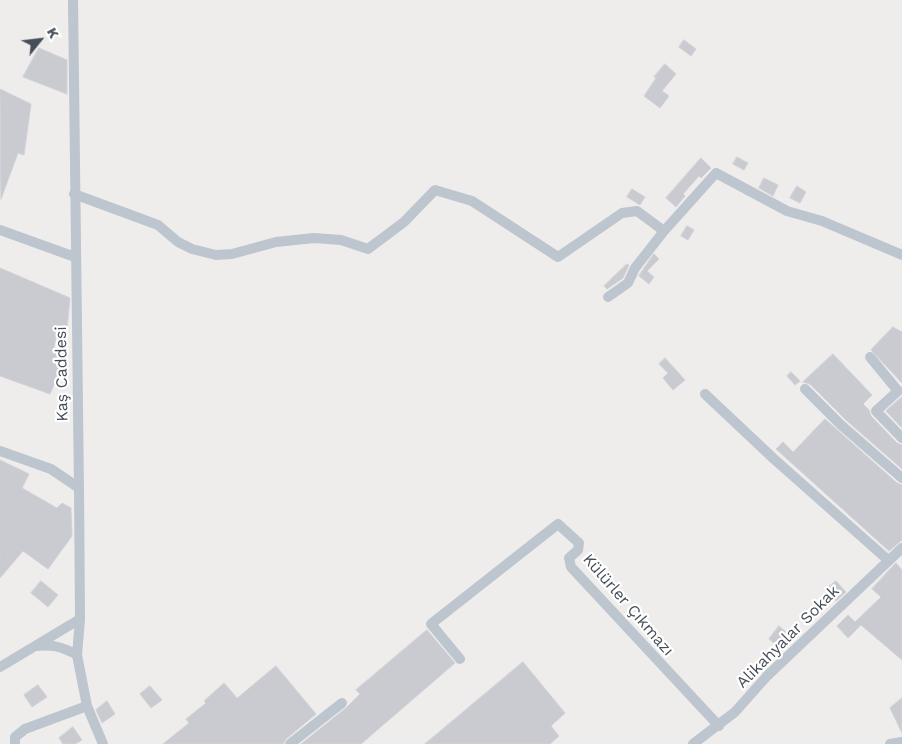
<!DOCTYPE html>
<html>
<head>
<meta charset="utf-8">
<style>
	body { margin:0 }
	#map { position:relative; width:902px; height:744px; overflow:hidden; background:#efecec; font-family:"Work Sans",sans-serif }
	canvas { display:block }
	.north { position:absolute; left:15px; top:15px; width:50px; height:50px; -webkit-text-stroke:4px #fff; paint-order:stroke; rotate:61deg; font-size:14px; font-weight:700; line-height:20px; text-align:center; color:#454e59 }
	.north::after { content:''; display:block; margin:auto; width:18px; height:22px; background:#454e59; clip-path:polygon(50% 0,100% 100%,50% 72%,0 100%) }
</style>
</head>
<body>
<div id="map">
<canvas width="902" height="744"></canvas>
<div class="north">K</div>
</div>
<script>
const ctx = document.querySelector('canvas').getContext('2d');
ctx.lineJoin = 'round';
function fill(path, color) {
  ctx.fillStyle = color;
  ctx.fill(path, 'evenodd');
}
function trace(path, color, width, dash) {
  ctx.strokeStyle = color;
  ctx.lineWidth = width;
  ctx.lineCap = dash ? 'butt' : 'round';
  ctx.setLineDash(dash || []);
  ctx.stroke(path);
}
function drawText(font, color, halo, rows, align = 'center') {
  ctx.font = font + ' "Work Sans",sans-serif';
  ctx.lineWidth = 4.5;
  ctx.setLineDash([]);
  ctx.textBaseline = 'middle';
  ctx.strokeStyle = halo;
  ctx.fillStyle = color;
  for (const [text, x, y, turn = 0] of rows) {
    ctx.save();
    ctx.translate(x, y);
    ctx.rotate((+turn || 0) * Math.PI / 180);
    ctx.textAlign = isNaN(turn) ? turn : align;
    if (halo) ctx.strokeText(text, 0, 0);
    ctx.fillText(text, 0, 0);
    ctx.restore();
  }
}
const building = new Path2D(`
	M684 40 696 49 691 56 679 47Z
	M39 48 67 60V94L23 77Z
	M665 64 676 74 662 91 669 96 660 108 644 96 656 78 654 77Z
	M0 89 31 104 24 155 18 153 1 199Z
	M737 157 748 163 744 170 733 164Z
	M701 158 711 168 701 178 699 176 683 194 685 196 676 207 666 198Z
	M764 178 778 185 773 196 759 188Z
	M797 186 806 192 800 203 790 198Z
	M632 189 645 197 640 205 627 197Z
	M687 226 694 230 688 240 681 236Z
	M654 254 659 259 647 271 654 277 649 284 639 276Z
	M627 264 629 265 623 278 607 289 604 286Z
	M0 268 70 298 67 330 58 326 54 348 64 351 57 365 62 367 50 394 0 376Z
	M893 327 902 332V383L871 350Z
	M833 354 872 395 863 404 869 410 871 416 897 443 902 445V469L846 420 810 384 803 382Z
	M665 358 685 380 673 390 663 378 668 373 659 364Z
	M791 372 800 381 795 385 787 376Z
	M902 397V428L886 411Z
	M825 419 897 483 902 485V540L889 551 776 449 783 442 793 452Z
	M0 460 29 474 22 488 57 508 62 503 71 508 72 536 48 569 23 551 0 578Z
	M896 563 902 570V660L861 625 848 638 837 626 848 615 855 622 881 597 872 589Z
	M41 581 58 595 48 607 31 593Z
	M836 581 846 592 836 601 825 590Z
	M779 626 793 638 783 650 769 639Z
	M427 630 455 663 361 744H301L346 708 360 694 356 690Z
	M523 662 565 713 551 726 559 736 550 744H425Z
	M276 666 316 714 286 739 283 744H163L189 723 186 719 206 703 204 701 224 683 237 698Z
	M38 685 47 697 32 707 24 695Z
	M150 686 162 700 151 708 140 694Z
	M902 698V733L890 708Z
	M107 701 115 714 102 723 96 710Z
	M73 727 82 740 75 744H63L59 738Z`);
fill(building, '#c9cbd1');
trace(building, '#d0d2d8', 1);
trace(new Path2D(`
	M73 0 79 488 80 619 77 655 87 706 103 744
	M74 194 158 225 178 242 192 249 216 255 232 254 276 242 314 238 341 240 368 249 404 222 435 190 472 201 558 257 622 213 637 211 664 231 716 173 787 211 822 221 902 255
	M0 230 75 257
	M608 297 628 283 635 268 664 231
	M870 357 898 391 876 411 902 438
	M805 389 841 425 902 478
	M705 394 774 459 888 560
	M0 451 51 469 79 488
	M36 646C52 644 63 647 77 655
	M460 659 431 624 558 524 579 543 578 550 569 558 571 567 719 726
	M0 667 80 619
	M15 744V737L25 729 87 706
	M290 744 342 703
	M693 744 735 712 767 676 902 548
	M890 744 902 742`), '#bdc5ce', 10);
drawText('16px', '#454e59', '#fff', [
	["Kaş Caddesi",62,374,-91],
	["Külürler Çıkmazı",628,605,49],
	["Alikahyalar Sokak",788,637,-45]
]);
</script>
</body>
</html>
